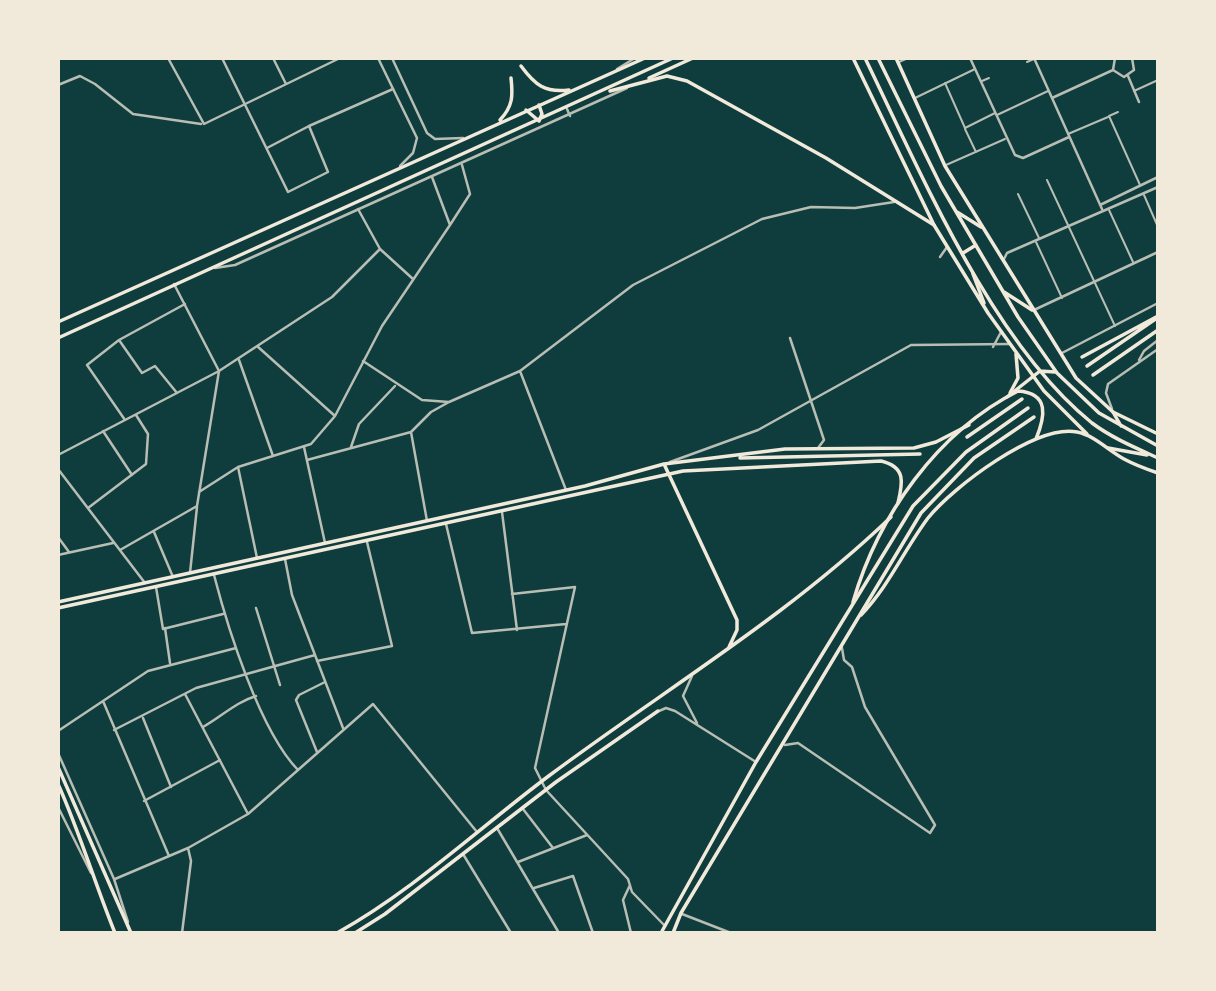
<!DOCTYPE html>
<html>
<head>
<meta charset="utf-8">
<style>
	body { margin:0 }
	#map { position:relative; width:1216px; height:991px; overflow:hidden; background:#0f3d3e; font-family:Karla,sans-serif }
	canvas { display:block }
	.frame { position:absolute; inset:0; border:60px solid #f1e9da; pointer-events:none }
</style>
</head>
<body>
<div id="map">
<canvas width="1216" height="991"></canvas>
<div class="frame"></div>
</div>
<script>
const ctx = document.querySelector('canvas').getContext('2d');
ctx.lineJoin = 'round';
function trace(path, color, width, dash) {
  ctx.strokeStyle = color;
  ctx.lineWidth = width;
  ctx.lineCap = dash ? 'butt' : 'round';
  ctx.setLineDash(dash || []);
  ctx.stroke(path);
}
trace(new Path2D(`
	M899 62 908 58
	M1027 62 1036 58
	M982 81 989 78
	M945 83 965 128 995 113
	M1134 91 1158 80
	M915 98 975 69
	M1118 112 1109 116 1140 185
	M997 115 1048 91
	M965 129 976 152
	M1068 134 1108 117
	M946 165 1005 139
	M1047 180 1115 326
	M1018 194 1039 238
	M1144 195 1158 227
	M1109 210 1133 262
	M1036 242 1062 298`), '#b8beb3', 2);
trace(new Path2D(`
	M168 58 204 124 340 58
	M222 58 288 192 328 172 309 126 393 89
	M273 58 286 84
	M970 58 1015 155 1023 158 1069 137
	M1034 58 1102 209
	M1115 58 1113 70 1124 77 1134 70 1132 58
	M1128 76 1139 102
	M58 85 80 76 95 84 133 114 201 124
	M1052 98 1113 70
	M567 109 570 116
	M267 148 309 126
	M1100 205 1158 177
	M358 209 380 249 413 279
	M450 225 470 194 462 165
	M940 257 947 247
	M1004 259 1007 253 1158 187
	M174 284 219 371 332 297 380 249
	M1034 310 1158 252
	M790 338 824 440 818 448
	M119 340 142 373 155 366 177 393
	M257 346 335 416
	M993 347 1001 332
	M1062 353 1158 303
	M239 360 273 456
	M1139 360 1144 351 1158 340
	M363 361 422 400 449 402
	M520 371 566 490
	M1112 409 1106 393 1108 384 1158 349
	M125 420 87 365 119 340 185 304
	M103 431 132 475
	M304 447 325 543
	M351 447 359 424 395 386
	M58 455 219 371 197 506 120 550
	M307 460 411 432
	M670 462 758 430 911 345 1010 344
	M238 467 257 558
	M58 469 145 583
	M199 492 238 467 311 444 335 416 382 326 450 225 432 177
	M88 508 146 464 148 434 136 415
	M502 512 517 630
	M427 521 411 432 431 412 449 402 520 371 633 285 762 219 811 207 855 208 894 202
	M446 524 472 633 566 624
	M154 532 173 577
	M58 537 69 552
	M58 555 113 543
	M285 559 292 595 343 728
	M190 573 197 507
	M214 575C228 629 260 731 298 770
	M156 587 163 629 223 614
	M512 594 575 587 535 768 546 790 628 879 632 892 665 926
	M256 608 280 685
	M165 628 170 663
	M317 661 392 646 367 542
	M185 694 248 814
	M103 701 169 856
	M143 718 171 787
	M203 727C221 717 236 702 256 696
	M114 730 196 688 315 655
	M58 731 148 671 236 648
	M785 745 798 743 930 833 935 825 865 707 852 667 844 660 842 648
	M317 752 296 700 299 695 325 682
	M144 801 220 760
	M523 809 553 848
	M497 828 559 933
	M463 854 511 933
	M518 862 587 835
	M115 879 188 848 248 814 373 704 477 832
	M630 885 623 900 631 933
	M534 888 573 876 593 933
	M682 914 731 933
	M182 933 191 861 188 848`), '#b8beb3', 2.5);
trace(new Path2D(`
	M378 58 417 138 413 153 400 166
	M392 58 427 133 435 139 463 138
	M617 69 635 58
	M215 268 235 265 627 88
	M692 676 683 696 697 723
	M659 711 666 708 675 711 756 762
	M58 753 114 879 128 922
	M58 807 91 873`), '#b8beb3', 2.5);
trace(new Path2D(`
	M853 58 934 225 988 313
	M896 58 945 166 1076 378 1113 412 1158 434
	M649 78 693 58
	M973 274 984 303
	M988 313 1044 391 1087 434
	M1010 393 1018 378 1016 354
	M853 602C878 516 937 432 1018 391 1050 393 1045 417 1036 439
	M861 615C889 586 904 550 928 518 953 487 1036 424 1077 432 1094 435 1109 451 1124 459 1135 465 1146 469 1158 473`), '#f1e9da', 3.5);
trace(new Path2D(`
	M521 66C535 85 545 93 569 90
	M610 91 667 76 687 81 826 158 934 225
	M526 110 539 121 542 114 539 105
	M500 120C513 106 513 96 511 78
	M58 322 645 58
	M58 338 673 58
	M1082 357 1158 316
	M1087 366 1157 318
	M1093 375 1158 330
	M967 437 1022 399
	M740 458 920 454
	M664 464 737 620V630L729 647
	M58 602 585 486 664 464 785 449 914 448 936 442 969 425
	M58 608 683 471 881 461C906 467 903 482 898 503
	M58 767 131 933
	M58 784C80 833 95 884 115 933
	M337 933C414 890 479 828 550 775 664 690 788 616 891 517
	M355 933 385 914 556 782 658 711
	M661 933 756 762 913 506 966 452 1028 408
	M673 933 681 913 921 513 974 458 1034 417`), '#f1e9da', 3.5);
trace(new Path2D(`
	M865 58C921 173 992 343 1092 423 1112 438 1136 448 1158 458
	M878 58 941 186 1018 317 1057 373 1099 413 1158 446
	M957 212 981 227
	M963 253 976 245
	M1004 292 1032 310
	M1007 397 1040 371 1055 372
	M1113 412 1121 426
	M1108 448 1147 455`), '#f1e9da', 3.5);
</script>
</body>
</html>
